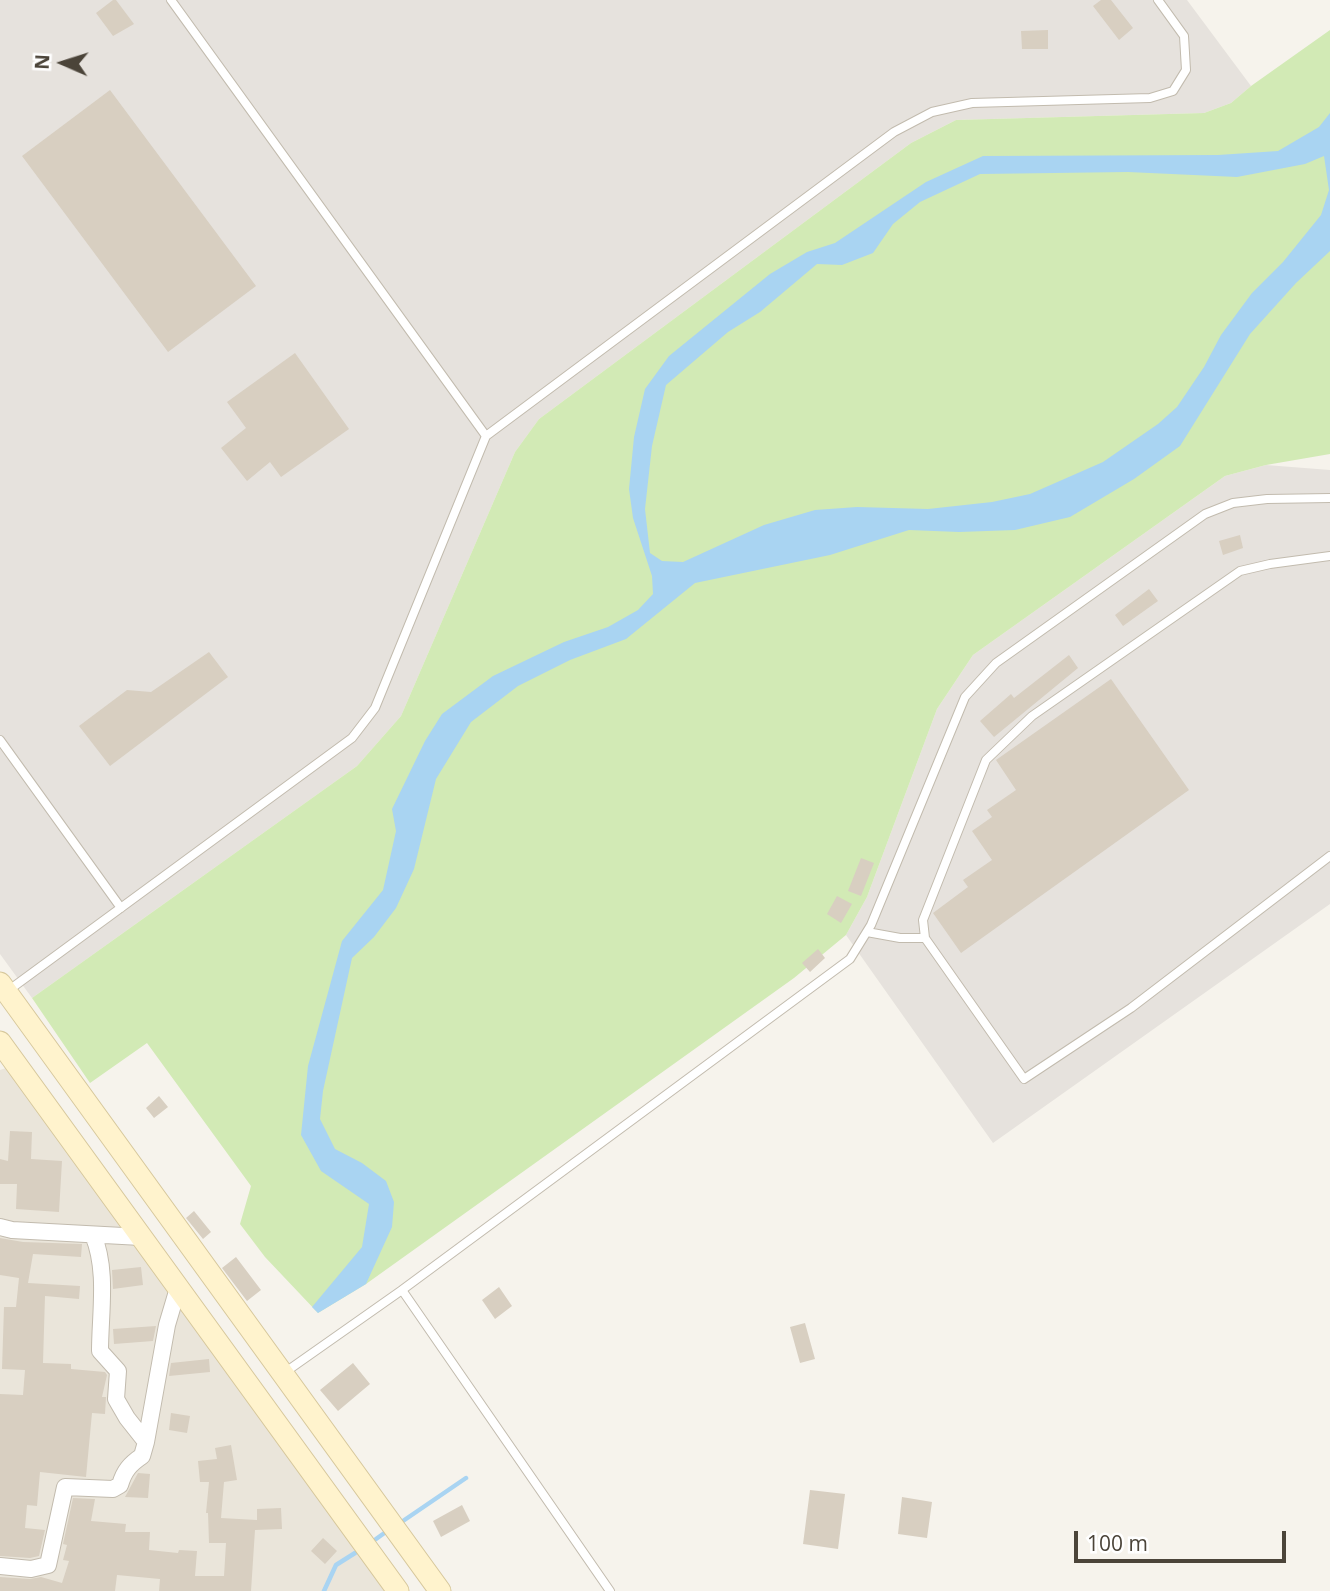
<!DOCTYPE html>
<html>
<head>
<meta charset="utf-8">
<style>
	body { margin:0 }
	#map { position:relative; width:1330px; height:1591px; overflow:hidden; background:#f6f3ec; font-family:"Open Sans",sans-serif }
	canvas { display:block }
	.north { position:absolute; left:28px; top:28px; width:70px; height:70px; -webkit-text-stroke:5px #fff; paint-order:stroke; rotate:273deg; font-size:19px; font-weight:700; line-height:28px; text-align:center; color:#4b4439 }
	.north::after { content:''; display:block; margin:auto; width:24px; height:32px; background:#4b4439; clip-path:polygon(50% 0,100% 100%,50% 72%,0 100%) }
	.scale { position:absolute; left:1074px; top:1531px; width:212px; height:32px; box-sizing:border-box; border:4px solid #4b4439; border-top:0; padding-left:9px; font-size:21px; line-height:24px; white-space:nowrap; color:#4b4439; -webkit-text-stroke:5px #fff; paint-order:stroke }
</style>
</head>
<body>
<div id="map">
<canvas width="1330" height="1591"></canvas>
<div class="north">N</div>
<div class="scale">100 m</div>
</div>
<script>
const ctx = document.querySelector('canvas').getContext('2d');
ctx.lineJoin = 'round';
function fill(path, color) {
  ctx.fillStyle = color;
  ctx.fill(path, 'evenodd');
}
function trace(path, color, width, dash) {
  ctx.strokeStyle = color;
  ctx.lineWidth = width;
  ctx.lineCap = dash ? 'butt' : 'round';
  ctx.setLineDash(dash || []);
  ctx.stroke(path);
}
fill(new Path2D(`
	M6 1068 387 1591H0V1070Z`), '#eae5da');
fill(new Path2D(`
	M0 0H1187L1251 86 1231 103 1204 113 956 120 911 143 539 419 515 452 401 716 357 766 32 998 0 954Z
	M1266 465 1330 470V904L993 1143 846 935 867 897 937 709 973 655 1225 476Z`), '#e6e2dd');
fill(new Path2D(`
	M1330 30V454L1266 465 1225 476 973 655 937 709 867 897 846 935 794 978 366 1284 318 1313 265 1257 240 1224 251 1186 147 1043 90 1083 32 998 357 766 401 716 515 452 539 419 911 143 956 120 1204 113 1231 103 1251 86Z`), '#d2eab5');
fill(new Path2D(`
	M1330 113V251L1296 283 1250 334 1180 446 1134 479 1070 517 1015 530 959 532 909 530 830 555 695 583 626 639 570 660 518 686 471 722 436 779 414 869 396 908 374 937 352 958 323 1091 320 1119 335 1149 362 1163 386 1181 394 1202 392 1227 366 1284 318 1313 312 1307 362 1247 369 1204 321 1171 301 1135 308 1066 342 941 383 890 396 831 392 809 425 741 442 714 493 676 564 642 608 627 638 610 653 594 652 576 633 518 629 489 634 437 645 389 669 356 770 274 807 252 835 243 926 182 983 156 1218 155 1278 151 1319 127ZM1324 156 1329 190 1321 215 1283 262 1252 293 1221 335 1204 367 1177 407 1158 424 1103 462 1030 494 992 502 928 509 857 507 815 510 764 525 683 562 662 561 650 553 645 509 652 446 666 385 728 332 760 312 817 264 842 265 873 253 893 224 920 202 980 174 1128 172 1237 177 1305 164Z`), '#a9d4f2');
trace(new Path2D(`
	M400 1523 466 1478
	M376 1539 390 1529
	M324 1591 336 1565 355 1553`), '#a9d4f2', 4.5);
fill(new Path2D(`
	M113 0H116L134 24 113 36 96 13Z
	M1101 0H1111L1133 28 1119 40 1093 6Z
	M1048 30V49H1022L1021 31Z
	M110 90 256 286 168 352 22 156Z
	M295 353 349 429 281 477 270 462 247 481 221 448 246 428 227 402Z
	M1240 535 1243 548 1223 555 1219 541Z
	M1149 589 1158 601 1123 626 1115 615Z
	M209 652 228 677 110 766 79 726 127 690 151 692Z
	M1069 655 1078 668 994 737 980 721 1011 694 1014 698Z
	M1111 679 1189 790 961 953 933 913 968 887 963 880 992 860 972 831 992 817 987 810 1016 790 996 760Z
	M861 858 874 863 861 896 848 891Z
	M837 896 852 904 841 923 827 914Z
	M818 949 825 958 810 972 802 963Z
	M159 1096 168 1107 154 1118 146 1108Z
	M10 1131 32 1132 31 1159 62 1161 59 1212 16 1209 17 1184H0V1159L8 1161Z
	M194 1211 211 1232 203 1239 186 1218Z
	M0 1238 23 1242 82 1244 81 1257 33 1254 28 1283 80 1286 79 1299 45 1296 43 1363 71 1364V1369L105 1372 107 1375 102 1397H106L105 1414 92 1413 86 1477 40 1472 37 1506 27 1505 25 1528 45 1530 39 1556 30 1558 0 1556V1394L23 1395 25 1370 2 1369 4 1307H16L19 1278 0 1275Z
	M236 1257 261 1290 247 1301 222 1268Z
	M141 1267 143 1285 113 1289 112 1270Z
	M499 1287 512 1306 495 1319 482 1300Z
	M805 1323 815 1359 800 1363 790 1327Z
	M156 1326 153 1341 114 1344 113 1329Z
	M209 1359 210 1372 169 1376 171 1363Z
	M353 1363 370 1384 338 1411 320 1390Z
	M171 1413 190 1416 187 1433 169 1430Z
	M231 1445 237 1480 224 1482 221 1518 257 1520V1509L281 1508 282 1529 255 1530 251 1591H159L160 1579 117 1575 115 1591H0V1577L30 1579 41 1577 62 1583 69 1561 63 1560 67 1545 63 1544 73 1498 95 1499 91 1521 126 1524 125 1532H150L149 1550 178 1553 179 1550 197 1551 195 1576H224L226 1543H209L208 1513H206L209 1482H200L198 1461 217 1459 215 1448Z
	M138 1473 150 1474 148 1498 125 1497Z
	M810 1490 845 1494 838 1549 803 1544Z
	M902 1497 932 1502 927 1538 898 1534Z
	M462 1505 470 1521 441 1537 433 1521Z
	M323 1538 337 1551 325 1564 311 1551Z`), '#d8cfc1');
const lane = new Path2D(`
	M171 0 486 436
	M1330 556 1270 564 1240 571 1032 716 986 760 923 920 925 938 1024 1079 1131 1008 1330 856
	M0 740 121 908
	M867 932 900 938H925
	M9 990 352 738 375 708 486 436 894 132 932 112 972 103 1150 98 1173 91 1186 70 1184 36 1158 0
	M402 1290 610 1591
	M284 1373 402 1290 850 959 871 925 965 697 996 663 1205 514 1233 503 1267 499 1330 498`);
const street = new Path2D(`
	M0 1227 12 1230 141 1237
	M146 1442 167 1325 178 1288
	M0 1566 31 1569 48 1565 65 1487 113 1489 120 1485C124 1471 130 1464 142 1456L146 1442 127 1418 116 1399 118 1371 100 1351C100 1314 108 1270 93 1235`);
const secondary = new Path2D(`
	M0 983 440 1591
	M0 1042 398 1591`);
trace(lane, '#c2bbae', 10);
trace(street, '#c2bbae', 18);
trace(secondary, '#d6c79b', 23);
trace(lane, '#fff', 8);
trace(street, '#fff', 16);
trace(secondary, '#fff3cd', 21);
</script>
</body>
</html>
